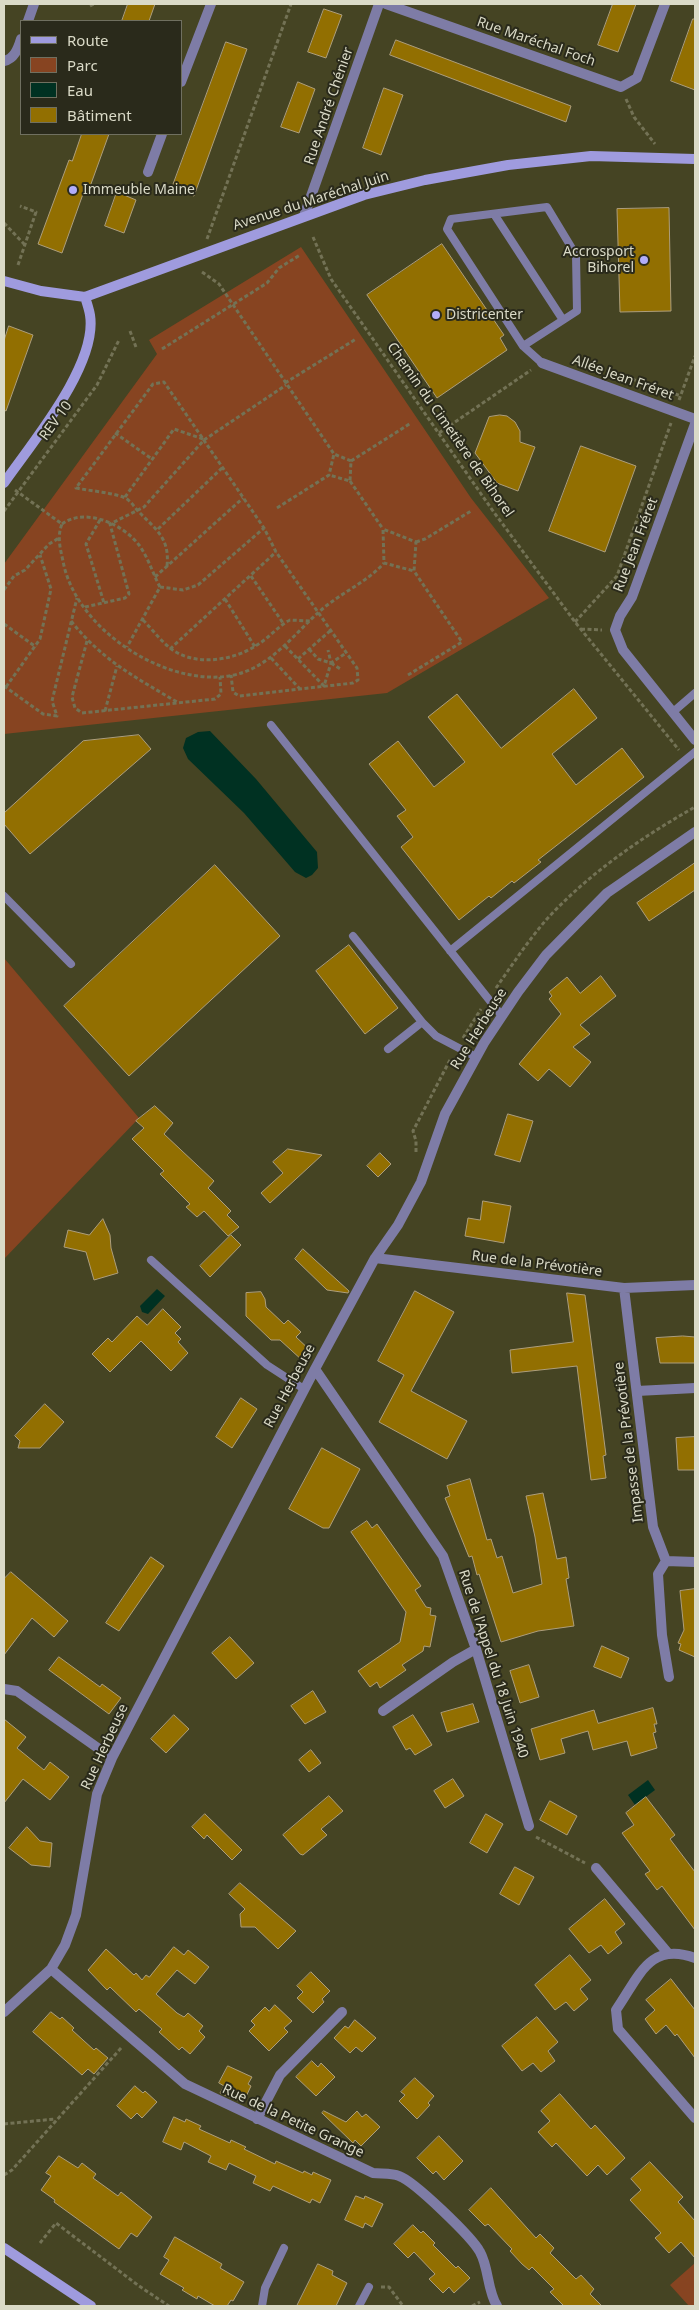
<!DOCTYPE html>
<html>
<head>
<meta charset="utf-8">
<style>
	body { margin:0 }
	#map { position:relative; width:699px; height:2310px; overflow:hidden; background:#454423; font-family:"Noto Sans",sans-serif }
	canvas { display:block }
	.frame { position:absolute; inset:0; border:5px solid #dadac7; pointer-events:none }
	.legend { position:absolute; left:20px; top:20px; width:162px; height:115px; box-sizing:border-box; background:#2a2a1b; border:1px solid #707060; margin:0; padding:6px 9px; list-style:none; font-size:15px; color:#dadac7 }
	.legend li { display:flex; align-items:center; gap:10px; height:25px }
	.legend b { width:25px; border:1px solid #707060 }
</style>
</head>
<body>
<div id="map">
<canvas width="699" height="2310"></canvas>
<div class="frame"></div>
<ul class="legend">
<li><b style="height:6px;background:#9f9bde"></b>Route</li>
<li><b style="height:14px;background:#874421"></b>Parc</li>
<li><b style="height:14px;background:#003122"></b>Eau</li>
<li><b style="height:14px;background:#926f01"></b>Bâtiment</li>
</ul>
</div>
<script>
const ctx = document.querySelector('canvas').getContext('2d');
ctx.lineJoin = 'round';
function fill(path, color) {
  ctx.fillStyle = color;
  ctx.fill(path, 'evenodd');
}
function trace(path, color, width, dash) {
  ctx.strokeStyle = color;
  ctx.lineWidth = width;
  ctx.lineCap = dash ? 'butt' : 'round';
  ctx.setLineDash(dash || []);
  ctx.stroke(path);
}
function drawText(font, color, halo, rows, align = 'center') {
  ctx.font = font + ' "Noto Sans",sans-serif';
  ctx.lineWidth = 4;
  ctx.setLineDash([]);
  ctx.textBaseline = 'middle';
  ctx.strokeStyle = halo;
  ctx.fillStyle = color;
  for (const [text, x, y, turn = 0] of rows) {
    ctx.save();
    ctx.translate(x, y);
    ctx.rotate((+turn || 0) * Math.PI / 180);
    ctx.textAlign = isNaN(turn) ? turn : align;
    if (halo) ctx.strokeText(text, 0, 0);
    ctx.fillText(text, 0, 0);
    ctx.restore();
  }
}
fill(new Path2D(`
	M301 247 471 498 549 598 387 693 4 734V564L157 354 149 340Z
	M4 958 139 1118 4 1259Z
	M695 2263V2306H689L670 2285Z`), '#874421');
fill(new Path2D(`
	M210 731 256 779 317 852 318 868 312 875 306 878 295 872 244 813 188 759 183 748 186 738 198 732Z
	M157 1289 165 1296 148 1314 142 1312 140 1306Z
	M648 1780 655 1790 635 1805 628 1795Z`), '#003122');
const building = new Path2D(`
	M128 4H155L149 21H122Z
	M613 4H636L618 52 598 45Z
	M324 9 342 15 326 58 308 52Z
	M693 19H695V90L671 81Z
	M396 40 571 106 566 122 390 55Z
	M226 42 247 49 194 196 172 188Z
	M298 82 315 89 299 133 281 127Z
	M384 88 403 95 381 155 363 148Z
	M82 134H109L87 195 83 194 62 253 38 244 69 160 72 161Z
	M117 192 136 200 124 233 105 226Z
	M669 208 671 311 620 312 617 209Z
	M442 244 504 335 500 338 507 350 437 398 367 295Z
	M9 326 33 335 6 411 4 410V341Z
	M500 415 507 416 515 422 520 431V442L535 447 518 491 497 483 475 453 489 417Z
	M581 446 636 466 605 552 549 531Z
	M574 689 597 718 552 754 576 785 622 748 644 777 538 860 541 862 514 883 512 881 491 898 489 896 459 920 401 847 413 837 397 816 406 810 369 764 398 741 434 787 465 762 428 717 457 694 501 748Z
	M139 735 151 749 30 854 4 824V813L83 741Z
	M695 863V890L649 921 637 903Z
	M215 865 280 936 129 1076 64 1006Z
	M349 945 398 1008 365 1034 316 971Z
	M601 976 616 996 580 1025 590 1034 573 1047 591 1062 570 1087 549 1069 538 1081 519 1064 561 1014 549 999 552 996 549 992 567 977 580 993Z
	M155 1106 173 1123 164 1134 214 1181 208 1188 231 1211 227 1215 239 1227 228 1236 204 1211 197 1217 186 1207 190 1204 160 1174 164 1171 132 1139 144 1128 136 1121Z
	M508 1114 533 1121 520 1162 495 1155Z
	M288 1149 322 1155 270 1203 261 1193 283 1173 273 1162Z
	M380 1153 391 1164 378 1177 367 1166Z
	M483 1201 511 1206 504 1243 465 1236 468 1218 480 1220Z
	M103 1219 110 1235 111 1248 118 1273 94 1280 86 1252 64 1247 68 1230 89 1235Z
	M231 1235 241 1245 210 1277 200 1266Z
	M303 1249 349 1291 348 1293 327 1290 295 1259Z
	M415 1291 454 1312 411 1391 467 1421 447 1459 379 1422 404 1375 378 1361Z
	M261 1292 265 1299 266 1307 284 1324 288 1320 301 1332 296 1337 312 1352 303 1361 280 1340H271L246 1316V1293Z
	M567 1293 585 1295 606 1455 603 1456 606 1478 591 1480 577 1366 512 1373 510 1350 573 1342Z
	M163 1309 181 1327 175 1333 181 1339 178 1342 188 1353 171 1371 141 1341 110 1372 92 1354 108 1338 112 1342 137 1316 147 1325Z
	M683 1336 695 1337V1363H660L656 1338Z
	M241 1398 257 1409 232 1448 216 1437Z
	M45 1404 64 1422 40 1448H18L20 1441 15 1436Z
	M695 1437V1470H678L676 1438Z
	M322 1448 360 1469 329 1528H323L289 1509Z
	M470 1479 487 1540 491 1539 497 1558 502 1556 513 1593 542 1584 535 1537 526 1496 543 1493 557 1559 566 1557 569 1578 566 1579 574 1626 538 1631 501 1642 479 1574 477 1575 472 1556 469 1557 445 1498 450 1496 447 1486Z
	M367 1521 372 1528 377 1524 421 1586 415 1590 426 1607 431 1608 430 1615 436 1616 430 1647 424 1646 423 1651 402 1665 406 1670 380 1688 377 1682 370 1687 358 1671 400 1642 406 1612 351 1532Z
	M151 1557 164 1566 119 1631 106 1623Z
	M11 1572 68 1621 54 1637 32 1618 4 1655V1579Z
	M695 1589V1657L679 1650 681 1644 678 1643 684 1630 680 1591Z
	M230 1637 254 1663 236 1679 212 1653Z
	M602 1646 629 1658 621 1678 594 1667Z
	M59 1657 100 1687 102 1684 121 1698 109 1714 49 1670Z
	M529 1665 539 1697 520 1703 510 1671Z
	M313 1691 326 1712 305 1724 291 1706Z
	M473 1704 479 1722 447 1732 441 1713Z
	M653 1708 657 1724H654L656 1732 653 1733 657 1748 631 1756 627 1741 593 1750 588 1731 561 1739 565 1753 540 1760 531 1729 594 1710 598 1723Z
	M174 1715 189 1729 166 1753 151 1739Z
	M413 1715 432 1745 415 1755 410 1748 406 1750 393 1727Z
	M4 1719 26 1737 17 1748 44 1770 50 1762 69 1777 50 1800 23 1779 4 1803Z
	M311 1750 321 1763 309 1772 299 1760Z
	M453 1779 464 1796 445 1808 434 1791Z
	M329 1796 343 1811 321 1829 327 1835 303 1855 300 1854 283 1835Z
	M646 1797 675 1835 670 1839 695 1872V1930L662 1886 657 1890 645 1874 650 1871 622 1833 634 1825 626 1813Z
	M550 1801 577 1816 567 1835 540 1820Z
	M205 1814 242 1850 232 1860 207 1835 204 1839 192 1827Z
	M486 1814 503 1824 487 1853 470 1843Z
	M27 1827 40 1841 52 1843 50 1867 31 1865 9 1848Z
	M515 1867 534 1877 519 1905 500 1894Z
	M240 1883 296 1931 278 1949 255 1927H241L240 1914 245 1909 229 1894Z
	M605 1899 625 1924 615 1932 622 1943 608 1954 601 1945 589 1953 569 1929Z
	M174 1947 184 1955 188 1950 209 1967 195 1984 177 1970 156 1994 177 2013 184 2017 188 2013 203 2026 199 2031 205 2037 190 2054 182 2047 179 2050 159 2032 162 2029 139 2009 136 2012 110 1987 107 1990 88 1970 106 1949 134 1975 136 1973 142 1980 146 1975 149 1977Z
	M570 1955 591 1980 580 1989 588 1999 574 2011 566 2002 555 2010 535 1985Z
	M311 1972 330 1991 322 1999 324 2002 313 2013 297 1998 303 1992 297 1986Z
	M671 1979 695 2010V2058L677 2034 675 2036 666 2025 656 2034 645 2019 655 2010 646 2000Z
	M275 2005 292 2021 284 2028 288 2032 269 2051 249 2031 255 2025 251 2021 265 2007 269 2011Z
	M51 2012 60 2019 62 2017 74 2028 72 2030 94 2050 96 2048 108 2058 94 2074 88 2069 82 2075 33 2032Z
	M537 2017 558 2042 548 2051 555 2061 541 2072 533 2063 522 2071 502 2046Z
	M355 2020 376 2038 362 2052 356 2047 350 2053 334 2038 345 2026 348 2028Z
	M312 2061 318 2067 321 2063 335 2077 316 2096 296 2077Z
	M228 2066 252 2077 248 2084 251 2086 243 2103 220 2093 224 2086 219 2083Z
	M415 2078 434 2096 428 2103 430 2105 417 2119 399 2101 405 2095 401 2092Z
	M135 2086 143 2093 145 2091 157 2102 142 2118 137 2113 131 2119 117 2106Z
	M560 2094 591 2129 595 2125 625 2158 607 2175 598 2165 587 2176 556 2143 552 2147 538 2132 550 2121 541 2111Z
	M324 2111 346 2122 357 2111 362 2117 366 2114 380 2127 361 2146 355 2140 353 2143 322 2113Z
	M174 2117 185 2122 186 2119 201 2126 199 2129 230 2143 231 2140 246 2147 244 2149 275 2164 276 2161 303 2173 304 2171 312 2175 313 2172 331 2180 320 2203 312 2199 310 2203 273 2186 270 2191 253 2183 256 2176 229 2163 226 2170 208 2162 211 2156 184 2142 181 2150 163 2142Z
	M439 2136 463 2161 444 2180 436 2171 433 2174 417 2158Z
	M59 2156 78 2168 82 2163 96 2174 93 2178 118 2196 121 2192 152 2217 137 2237 131 2233 119 2249 54 2202 55 2200 41 2190 51 2176 46 2173Z
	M650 2162 683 2197 678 2202 695 2221V2258L681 2242 669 2253 655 2238 661 2233 630 2200 641 2190 631 2179Z
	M491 2188 536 2238 540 2234 554 2248 550 2253 576 2279 581 2275 594 2289 590 2294 602 2306H564L550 2292 554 2289 532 2267 529 2270 522 2264 510 2251 512 2249 488 2224 485 2226 469 2210Z
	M356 2196 364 2199 365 2196 383 2204 372 2227 365 2223 363 2228 345 2220Z
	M413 2225 421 2233 423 2231 435 2243 433 2245 456 2268 458 2266 470 2278 454 2293 449 2287 443 2293 429 2279 435 2274 414 2252 408 2258 394 2244Z
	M175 2237 222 2264 220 2268 244 2282 233 2301 231 2300 227 2306H215L198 2296 197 2299 182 2290 184 2288 160 2274 169 2260 164 2257Z
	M318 2264 333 2271 332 2275 347 2283 336 2306H297Z`);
fill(building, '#926f01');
trace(building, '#ad9e7c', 1);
trace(new Path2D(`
	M90 6 94 4
	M626 99 634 117 655 144
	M4 223 25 245
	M313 237 331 279 493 511 575 622 679 750
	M207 239 291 4
	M18 265 36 212 20 206
	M202 272 219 284 334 454
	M130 331 136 347
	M162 349 267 283 279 268 300 255
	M632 379 681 396
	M285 383 356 339
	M679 400 695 356
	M115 433 152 459
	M439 433 531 370
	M351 461 411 423
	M350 481 383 529
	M15 490 62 524C57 536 60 548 63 561 75 628 163 686 229 676 272 669 295 631 326 606 345 591 368 581 384 563
	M125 497 174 429 203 439
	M277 508 329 475 334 454 351 461 350 481 329 475
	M4 511 97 385 119 340
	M100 520 86 544 104 603
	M62 524C85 507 123 524 139 545 148 557 153 574 160 587L127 647
	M158 529 222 468
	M416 542 425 539 471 511
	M167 566C170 537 155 529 137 510 133 505 129 499 123 497 108 492 91 491 76 488L153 384 164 382 264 528 276 552 357 668 358 680 353 683 239 696 233 692 231 675
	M251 576 283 623
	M155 577 243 498
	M160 587 183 590 198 585 264 528
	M4 590 14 576 25 570 49 544 59 538
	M225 599 255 647
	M85 607 125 598 129 594 110 524 144 507 204 440 286 385
	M143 620C152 629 160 640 170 648 194 667 233 661 257 645 269 638 278 626 290 620L310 621
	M71 621C103 661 135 677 177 702
	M575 622 617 576 671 423
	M4 624 36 647
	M581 629 602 630
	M87 641 72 697 75 708 82 713 215 699 221 694 220 677
	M285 646 324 686 331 663 328 650
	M170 649 276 552
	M309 649 318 659 331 663 346 653
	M271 658 300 689
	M298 659 331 630
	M331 663 342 670
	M408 675 462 642 414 571 416 542 383 529 384 563 414 571
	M4 686 43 714 57 716 52 701 77 598
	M6 687 40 639 51 589 40 555
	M105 711 117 666
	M496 988C512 965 528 941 546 920 588 874 642 837 695 807
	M463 1038 481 1009
	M416 1152V1141L413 1131 451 1058
	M536 1837 585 1863
	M4 2124 55 2119
	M4 2175 12 2170 122 2047
	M40 2243 56 2223 139 2286 169 2306
	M381 2287H389L403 2306
	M472 2306 480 2302`), '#737255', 3, [4, 2.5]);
trace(new Path2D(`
	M494 214 563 320
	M523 346 577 311 576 255 547 207 451 219 447 229 523 346 542 363
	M673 712 695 693
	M271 725 502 1016
	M4 896 71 964
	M353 936 422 1022 388 1049
	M450 951 695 752
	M422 1022 436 1036 476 1057
	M151 1260 267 1365 304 1389
	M262 2306 265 2288 284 2248
	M359 2306 369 2287`), '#7e7ca6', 8);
trace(new Path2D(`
	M386 4 621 87 637 78 665 4
	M28 21 34 4
	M4 61C14 59 18 49 21 39
	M181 82 211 4
	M148 172 162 134
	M304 216 379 4
	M542 363 695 419
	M695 424 632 597 620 616 615 630 623 650 695 740
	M375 1258 624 1288 695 1285
	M624 1288 653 1527 666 1561 695 1562
	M315 1369 443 1556 476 1649 529 1826
	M637 1391 695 1388
	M666 1561 658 1574 662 1635 669 1677
	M4 1689 17 1691 112 1758
	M383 1711 453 1662 476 1649
	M596 1868 667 1952
	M695 1958C649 1941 639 1977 616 2010L618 2029 695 2118
	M51 1969 185 2084 373 2173C381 2174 392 2173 399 2176 414 2181 472 2237 480 2252 489 2268 487 2290 497 2306
	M4 2012 51 1969 65 1945 76 1915 97 1794 112 1758 315 1369 375 1258 398 1225 421 1182 445 1114 484 1043 518 992 546 955 607 893 695 832
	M257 2119 280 2075 342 2012`), '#7e7ca6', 10);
trace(new Path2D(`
	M4 281 41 291 85 297 364 195 425 180 508 165 591 156 695 159
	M4 483C31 444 98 365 90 315 89 309 87 303 85 297
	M4 2248 91 2306`), '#9f9bde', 10);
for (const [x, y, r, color] of [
	[73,190,5,"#b2adf9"],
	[644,260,5,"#b2adf9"],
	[436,315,5,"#b2adf9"]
]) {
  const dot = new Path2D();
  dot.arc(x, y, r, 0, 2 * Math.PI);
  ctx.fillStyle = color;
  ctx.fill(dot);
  trace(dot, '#2a2a1b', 2);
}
drawText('14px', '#dadac7', '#2a2a1b', [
	["Rue Maréchal Foch",536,42,19],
	["Rue André Chénier",329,106,-71],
	["Avenue du Maréchal Juin",311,201,-18],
	["Allée Jean Fréret",623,378,20],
	["REV 10",56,421,-54],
	["Chemin du Cimetière de Bihorel",450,430,55],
	["Rue Jean Fréret",636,545,-69],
	["Rue Herbeuse",479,1029,-58],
	["Rue de la Prévotière",537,1264,7],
	["Rue Herbeuse",290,1386,-62],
	["Impasse de la Prévotière",629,1442,-97],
	["Rue de l'Appel du 18 Juin 1940",493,1664,72],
	["Rue Herbeuse",105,1747,-65],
	["Rue de la Petite Grange",293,2121,25]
]);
drawText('14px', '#dadac7', '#2a2a1b', [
	["Immeuble Maine",83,190],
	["Accrosport",634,252,"right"],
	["Bihorel",634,268,"right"],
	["Districenter",446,315]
], 'left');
</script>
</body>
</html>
